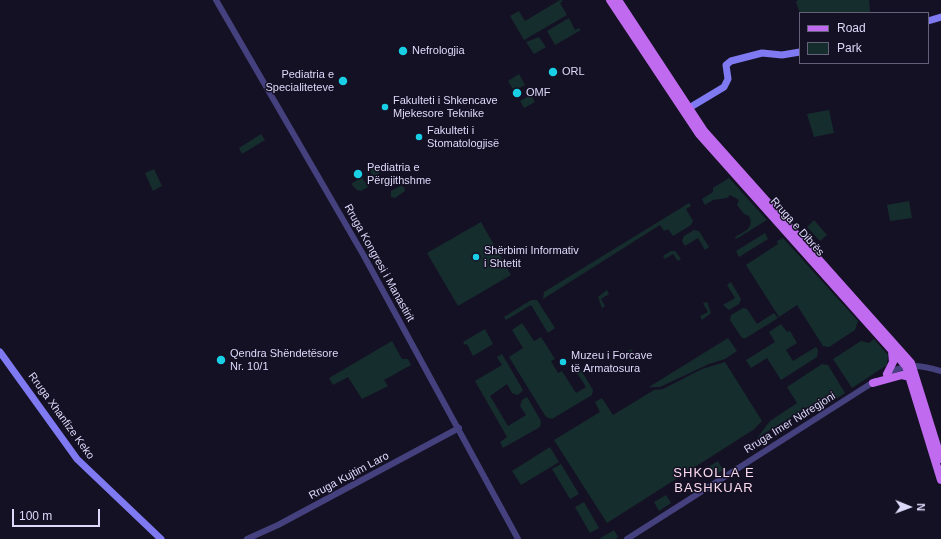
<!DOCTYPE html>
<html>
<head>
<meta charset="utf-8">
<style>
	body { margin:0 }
	#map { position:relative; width:941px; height:539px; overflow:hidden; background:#151124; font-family:Arial,sans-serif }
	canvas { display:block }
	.legend { position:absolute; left:799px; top:12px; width:130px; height:52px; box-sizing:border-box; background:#151124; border:1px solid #65617a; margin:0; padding:5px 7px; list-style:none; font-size:12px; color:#ddd9fb }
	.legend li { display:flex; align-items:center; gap:8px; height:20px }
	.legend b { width:20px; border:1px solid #65617a }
	.north { position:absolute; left:889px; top:487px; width:40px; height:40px; -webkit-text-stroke:3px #151124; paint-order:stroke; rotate:91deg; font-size:11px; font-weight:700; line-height:16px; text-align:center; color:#ddd9fb }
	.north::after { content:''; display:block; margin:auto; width:14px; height:18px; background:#ddd9fb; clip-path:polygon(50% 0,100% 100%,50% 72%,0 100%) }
	.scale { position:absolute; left:12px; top:509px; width:88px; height:18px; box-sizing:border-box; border:2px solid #ddd9fb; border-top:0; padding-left:5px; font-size:12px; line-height:14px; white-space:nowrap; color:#ddd9fb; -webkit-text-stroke:3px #151124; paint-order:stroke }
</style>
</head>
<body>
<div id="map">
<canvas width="941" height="539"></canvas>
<ul class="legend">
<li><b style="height:5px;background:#c06bef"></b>Road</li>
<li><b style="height:11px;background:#152d2d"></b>Park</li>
</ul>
<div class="north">N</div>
<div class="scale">100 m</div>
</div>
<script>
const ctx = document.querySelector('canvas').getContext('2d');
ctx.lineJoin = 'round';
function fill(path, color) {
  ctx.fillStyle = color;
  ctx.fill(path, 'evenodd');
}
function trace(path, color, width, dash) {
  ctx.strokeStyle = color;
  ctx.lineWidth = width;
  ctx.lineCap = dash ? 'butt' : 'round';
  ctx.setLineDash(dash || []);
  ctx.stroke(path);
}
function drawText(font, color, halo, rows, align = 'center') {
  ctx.font = font + ' Arial,sans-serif';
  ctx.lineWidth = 3;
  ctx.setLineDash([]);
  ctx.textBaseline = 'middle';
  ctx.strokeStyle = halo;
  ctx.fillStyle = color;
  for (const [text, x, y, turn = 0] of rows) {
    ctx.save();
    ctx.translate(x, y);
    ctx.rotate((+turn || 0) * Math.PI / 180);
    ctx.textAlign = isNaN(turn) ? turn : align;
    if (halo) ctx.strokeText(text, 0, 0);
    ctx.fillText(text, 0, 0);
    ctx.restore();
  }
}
fill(new Path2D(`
	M560 0 563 1 560 3 567 15 524 40 510 16 519 11 525 21Z
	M798 0H869L870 13H800L796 2Z
	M569 18 575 30 579 28 581 30 555 45 547 31Z
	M539 37 546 47 534 54 526 42Z
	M519 74 525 85 514 91 508 81Z
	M531 95 535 102 524 108 520 101Z
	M829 110 834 133 814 137 807 114Z
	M261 134 265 140 242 154 239 148Z
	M370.5 171a4.5 4.5 0 1 1 9 0a4.5 4.5 0 1 1-9 0Z
	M154 169 162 186 153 191 145 173Z
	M362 177 368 187 361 191 357 190 351 184Z
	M729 178 767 220 736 239 735 237C744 232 755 228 749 216L744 214 737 205 739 200 730 195 727 198 713 200 705 205 702 199 713 192V188Z
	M400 186 404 187 405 191 395 198 391 197V191Z
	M909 201 912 218 890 221 887 205Z
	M689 203 691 206 686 209 693 221 691 225 673 236 668 229 664 231 660 225 543 299 544 292Z
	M814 220 827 235 820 241 807 227Z
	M481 222 511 275 458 306 427 253Z
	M694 230 699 231 709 247 705 250 698 238 685 246 682 241 684 236Z
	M765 233 768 239 739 257 736 251Z
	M783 238 858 321 855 330 829 347 823 346 797 305 779 317 746 265 778 244 777 241Z
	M671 251H675L681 259 678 261 673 254 665 259 663 256Z
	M731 282 741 299 739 304 729 310 723 305 735 298 727 285Z
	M607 290 609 294 601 299 605 306 602 308 598 297Z
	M531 300H537L555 328 548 333 531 305 506 320 504 317Z
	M707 302 711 313 702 320 700 316 708 312 703 303Z
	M743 308 747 309 757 324 774 313 778 318 746 338H742L730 320 731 315Z
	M522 323 534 341 541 337 555 359 551 361 558 373 562 371 576 393 586 387 572 365 576 362 593 390 592 395 552 419 546 417 509 357 523 348 512 330Z
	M781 324 787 332 790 331 797 343 786 350 793 361 816 347 818 350 817 357 781 380 767 358 751 368 746 360 775 342 769 332Z
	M485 329 493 344 473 356 467 344 465 345 463 342Z
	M728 338 737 351 725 359 709 364 660 387H649Z
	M874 339 888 355 887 365 852 388 833 359 861 341 869 343Z
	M392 341 402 359H408L411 365 384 380 388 386 362 399 348 377 333 385 329 378Z
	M631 349 636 356 644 351 646 354 635 360 628 351Z
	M502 354 523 390 518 395 512 393 507 384 490 396 508 426 526 415 520 406 522 400 527 397 541 421 540 427 503 448 500 442 507 437 475 381 502 365 497 357Z
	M725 362 762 421 753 430 607 523 554 440 600 412 595 402 602 398 613 415 654 390 663 389 702 369Z
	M822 364 828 365 845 393 814 413 811 407H807L757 438 770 421 797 403 787 387Z
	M550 447 559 462 521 485 512 471Z
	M718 461 723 470 712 477 708 467Z
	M561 464 579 494 570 499 552 469Z
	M666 495 671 503 659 511 654 502Z
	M584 502 599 528 590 533 575 507Z
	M614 530 618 537 615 539H599Z`), '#152d2d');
trace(new Path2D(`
	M216 0 364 256 518 539
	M886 374C906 363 920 365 941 371
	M247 539 278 525 459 428
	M627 539 875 381`), '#45417e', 6);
trace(new Path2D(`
	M928 21 941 17
	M689 108 724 87 728 79 726 65 731 61 762 53 782 55 800 52
	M0 352 77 459 161 539`), '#7f7af1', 7);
trace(new Path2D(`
	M610 0 699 134 906 366 941 480
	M618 0 704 131 911 363 941 459
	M887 374 893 362 892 351
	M873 383 902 375 910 377`), '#c06bef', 8);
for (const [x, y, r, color] of [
	[403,51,5,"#19cfe6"],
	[553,72,5,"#19cfe6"],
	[343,81,5,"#19cfe6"],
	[517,93,5,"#19cfe6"],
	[385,107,4,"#19cfe6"],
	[419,137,4,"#19cfe6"],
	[358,174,5,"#19cfe6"],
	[476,257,4,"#19cfe6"],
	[221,360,5,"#19cfe6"],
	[563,362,4,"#19cfe6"]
]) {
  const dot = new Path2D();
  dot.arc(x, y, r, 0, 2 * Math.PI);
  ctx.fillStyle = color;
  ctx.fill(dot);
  trace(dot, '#151124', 1.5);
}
drawText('11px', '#ddd9fb', '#151124', [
	["Nefrologjia",412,51],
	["ORL",562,72],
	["Pediatria e",334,75,"right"],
	["Specialiteteve",334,88,"right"],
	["OMF",526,93],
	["Fakulteti i Shkencave",393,101],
	["Mjekesore Teknike",393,114],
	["Fakulteti i",427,131],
	["Stomatologjisë",427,144],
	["Pediatria e",367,168],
	["Përgjithshme",367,181],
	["Shërbimi Informativ",484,251],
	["i Shtetit",484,264],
	["Qendra Shëndetësore",230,354],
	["Nr. 10/1",230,367],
	["Muzeu i Forcave",571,356],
	["të Armatosura",571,369]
], 'left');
drawText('11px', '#ddd9fb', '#151124', [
	["Rruga e Dibrës",797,227,48],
	["Rruga Kongresi i Manastirit",379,263,61],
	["Rruga Xhanfize Keko",61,416,54],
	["Rruga Imer Ndregjoni",790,423,-32],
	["Rruga Kujtim Laro",349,476,-28]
]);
ctx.letterSpacing = '1px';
drawText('13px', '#fbdaef', '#151124', [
	["SHKOLLA E",714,473],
	["BASHKUAR",714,488]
]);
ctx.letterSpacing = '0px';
</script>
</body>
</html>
